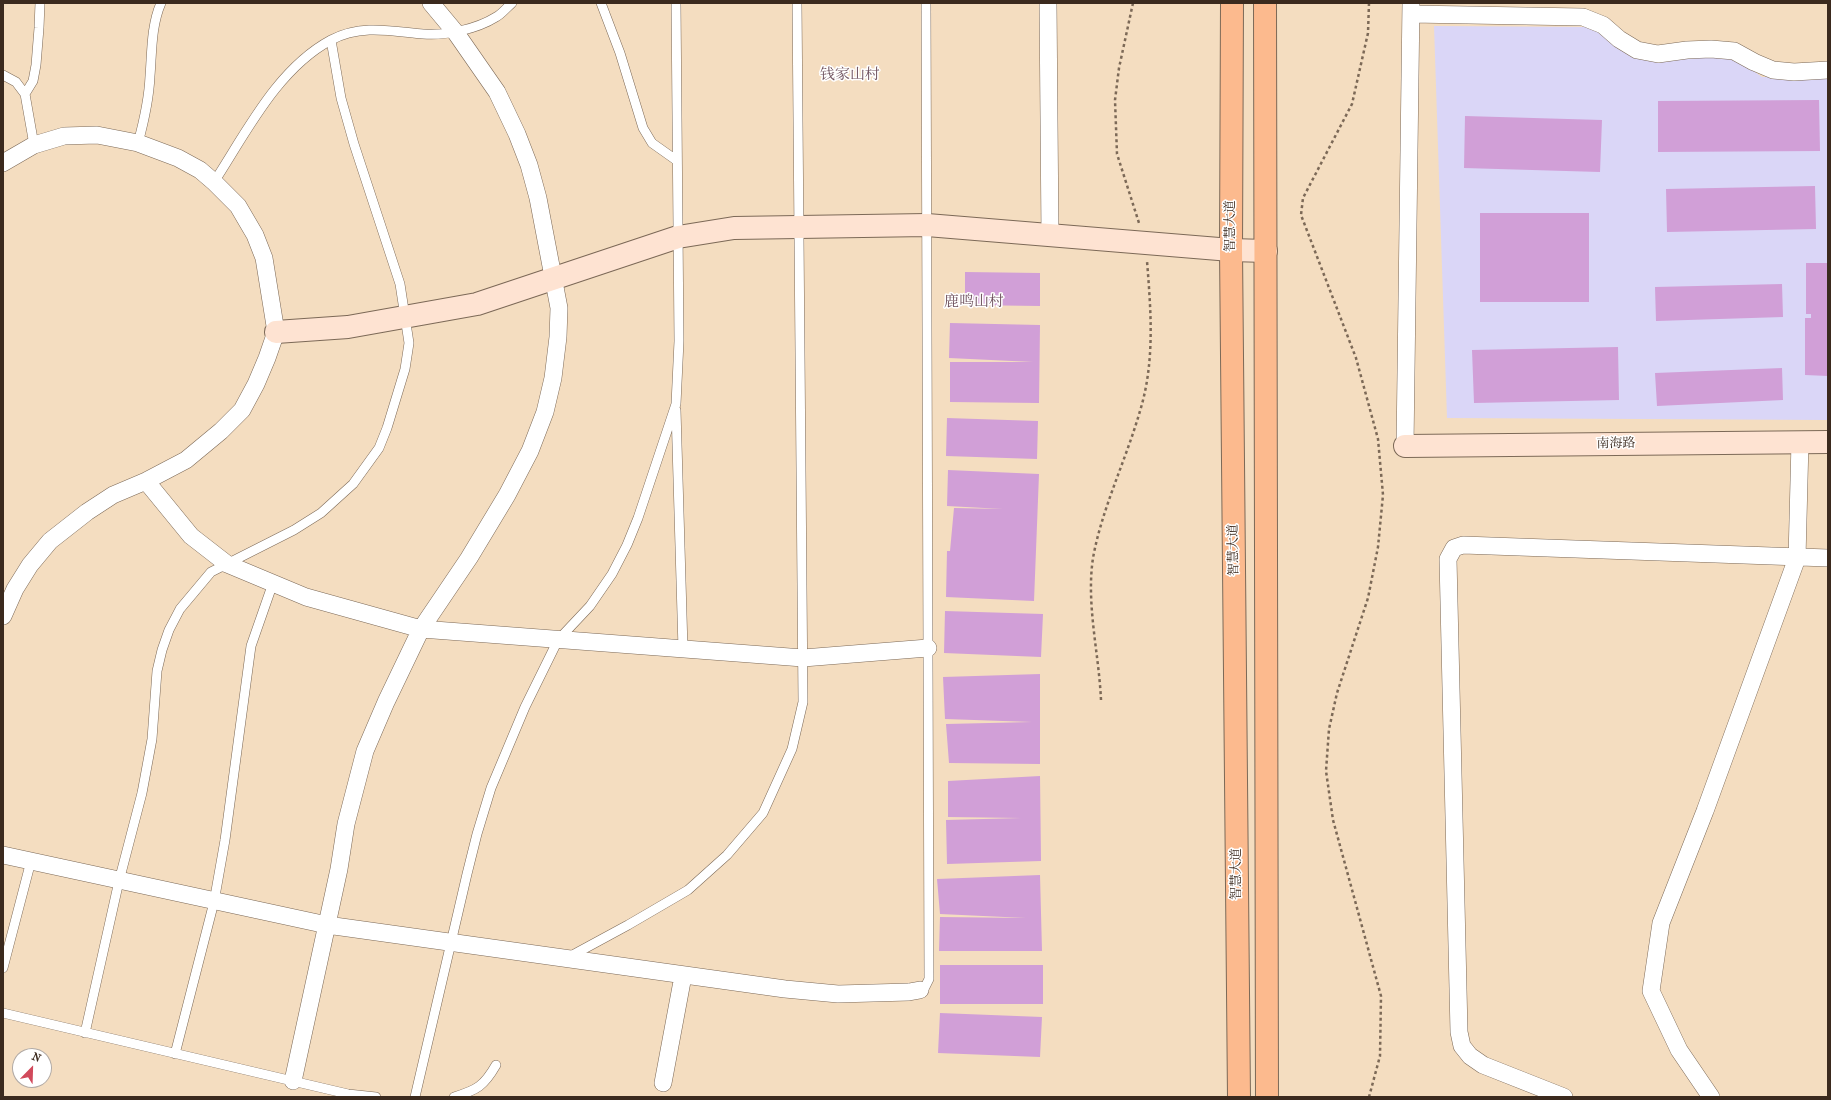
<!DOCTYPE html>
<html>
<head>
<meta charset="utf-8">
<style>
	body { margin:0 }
	#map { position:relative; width:1831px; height:1100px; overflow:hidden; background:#f4ddc0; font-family:"IM FELL French Canon",serif }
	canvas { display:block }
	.frame { position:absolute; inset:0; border:4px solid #3b2a1e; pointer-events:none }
	.north { position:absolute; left:12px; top:1048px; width:40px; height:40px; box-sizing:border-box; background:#fff; border:1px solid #b1aaa5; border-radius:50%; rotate:23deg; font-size:11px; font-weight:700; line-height:16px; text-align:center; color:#3b2a1e }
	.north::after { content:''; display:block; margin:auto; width:14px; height:18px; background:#d1495b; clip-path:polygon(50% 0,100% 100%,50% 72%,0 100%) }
</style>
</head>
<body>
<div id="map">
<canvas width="1831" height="1100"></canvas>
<div class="frame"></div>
<div class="north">N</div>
</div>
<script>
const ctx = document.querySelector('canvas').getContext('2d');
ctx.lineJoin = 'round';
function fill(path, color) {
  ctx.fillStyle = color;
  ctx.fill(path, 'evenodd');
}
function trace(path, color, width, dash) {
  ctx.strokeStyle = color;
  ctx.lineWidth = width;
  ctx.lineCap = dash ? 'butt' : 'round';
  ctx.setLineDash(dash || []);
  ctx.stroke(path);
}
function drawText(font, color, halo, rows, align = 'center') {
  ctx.font = font + ' "IM FELL French Canon","Noto Serif SC",serif';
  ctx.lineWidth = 3;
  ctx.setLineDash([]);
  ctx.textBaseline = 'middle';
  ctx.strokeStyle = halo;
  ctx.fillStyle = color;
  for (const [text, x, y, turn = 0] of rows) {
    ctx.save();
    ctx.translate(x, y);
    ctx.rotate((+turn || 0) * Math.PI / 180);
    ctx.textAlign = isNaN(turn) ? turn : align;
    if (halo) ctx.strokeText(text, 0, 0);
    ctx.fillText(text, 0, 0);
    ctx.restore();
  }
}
fill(new Path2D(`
	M1434 26 1593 27 1629 54 1734 57 1762 77H1828V420L1447 418Z`), '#dad6f7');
fill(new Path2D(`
	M1819 100 1820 151 1658 152V101Z
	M1465 116 1602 120 1600 172 1464 168Z
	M1815 186 1816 229 1667 232 1666 189Z
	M1480 213H1589V302H1480Z
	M1806 263H1828V376L1805 375V318H1811V314H1806Z
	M965 272 1040 273V306L965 305Z
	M1782 284 1783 317 1656 321 1655 287Z
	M950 323 1040 325 1039 403 950 402V362H1033L949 358Z
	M1618 347 1619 400 1474 403 1472 350Z
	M1782 368 1783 400 1657 406 1655 373Z
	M947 418 1038 421 1037 459 946 456Z
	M948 470 1039 474 1034 601 946 597 947 551H950L954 508 1003 509 947 506Z
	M945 611 1043 614 1041 657 944 653Z
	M1040 674V764L949 763 946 724 1032 722 945 719 943 677Z
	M1040 776 1041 861 947 864 946 820 1021 818 948 817V781Z
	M1040 875 1042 951H939L940 917 1026 918 940 914 937 879Z
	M940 965H1043V1004H940Z
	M940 1013 1042 1017 1040 1057 938 1053Z`), '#d19fd7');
const lane = new Path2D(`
	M601 3 620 53 643 128 652 143 676 160
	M3 75 16 82 25 94
	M138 143C144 121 149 99 150 76 152 52 151 26 161 3
	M34 145 25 94 33 81 36 65 39 28 40 3
	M214 182C246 133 277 69 331 40 361 24 391 31 423 34 445 36 477 29 496 17 502 14 507 7 512 3
	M676 410 683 649
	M569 957 628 925 688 890 727 855 763 813 792 749 803 702 797 3
	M3 968 31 861
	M920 990 925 987 929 979 926 3
	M3 1013 348 1094 376 1097
	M85 1033 119 881 142 793 152 739 157 671 162 650 169 630 180 609 211 572 294 530 321 513 353 484 379 448 387 428 405 369 409 343 400 284 354 144 341 98 331 40
	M175 1054 214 902 225 840 251 646 273 583
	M415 1097 467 874 477 834 491 788 525 707 558 640 590 606 612 574 627 545 638 518 676 404 679 341 676 3
	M454 1097C477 1090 484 1086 496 1065`);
const street = new Path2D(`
	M1048 3 1050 235
	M1411 14 1583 17 1603 25 1619 39 1637 50 1658 54 1687 50 1711 49 1734 51 1754 62 1773 70 1794 72 1828 70
	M3 163 34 145 64 136 97 135 138 143 178 158 200 170 214 182 238 206 255 235 264 258 276 332 267 358 256 384 242 410 221 431 186 460 146 481 113 495 87 512 50 541 30 565 15 589 3 616
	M1405 446 1411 3
	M146 481 191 536 227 564 306 597 421 629 803 658 928 648
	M3 855 327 925 785 989 838 994 909 992 920 990
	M293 1081 339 869 346 824 365 751 386 702 421 629 469 558 507 495 530 451 545 412 553 378 558 337 559 308 538 198 529 165 517 134 497 92 456 33 431 3
	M663 1083 683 976
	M1564 1097 1483 1065 1470 1056 1462 1046 1459 1032 1448 559 1454 548 1463 545 1828 558
	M1711 1097 1679 1050 1651 991 1661 923 1705 811 1797 558 1800 442`);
const secondary = new Path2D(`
	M276 332 348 327 477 304 678 237 734 228 927 225 1231 250 1266 251
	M1405 446 1828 442`);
const primary = new Path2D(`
	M1232 3 1231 250 1239 1097
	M1265 3 1267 1097`);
trace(lane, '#7c6957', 10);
trace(street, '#7c6957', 18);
trace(secondary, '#7c6957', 24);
trace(primary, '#7c6957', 24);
trace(new Path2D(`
	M1133 3 1119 68 1115 100 1117 154 1139 223
	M1369 3 1368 33 1352 104 1303 198 1301 215 1356 358 1378 439 1383 495 1378 547 1368 598 1337 693 1329 729 1326 771 1333 820 1381 996 1380 1056 1369 1097
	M1101 700C1099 654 1086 604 1093 558 1102 508 1126 460 1140 411 1155 362 1151 312 1147 261`), '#7c6957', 2.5, [3, 3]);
trace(lane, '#fff', 9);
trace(street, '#fff', 17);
trace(secondary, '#fee3d2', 22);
trace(primary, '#fcba8e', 22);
drawText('13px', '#3b2a1e', '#fff', [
	["智慧大道",1231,226,-90],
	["南海路",1616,444,-1],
	["智慧大道",1234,550,-91],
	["智慧大道",1237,874,-90]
]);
drawText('15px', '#70535f', '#fff', [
	["钱家山村",850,75],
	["鹿鸣山村",974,302]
]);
</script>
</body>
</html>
